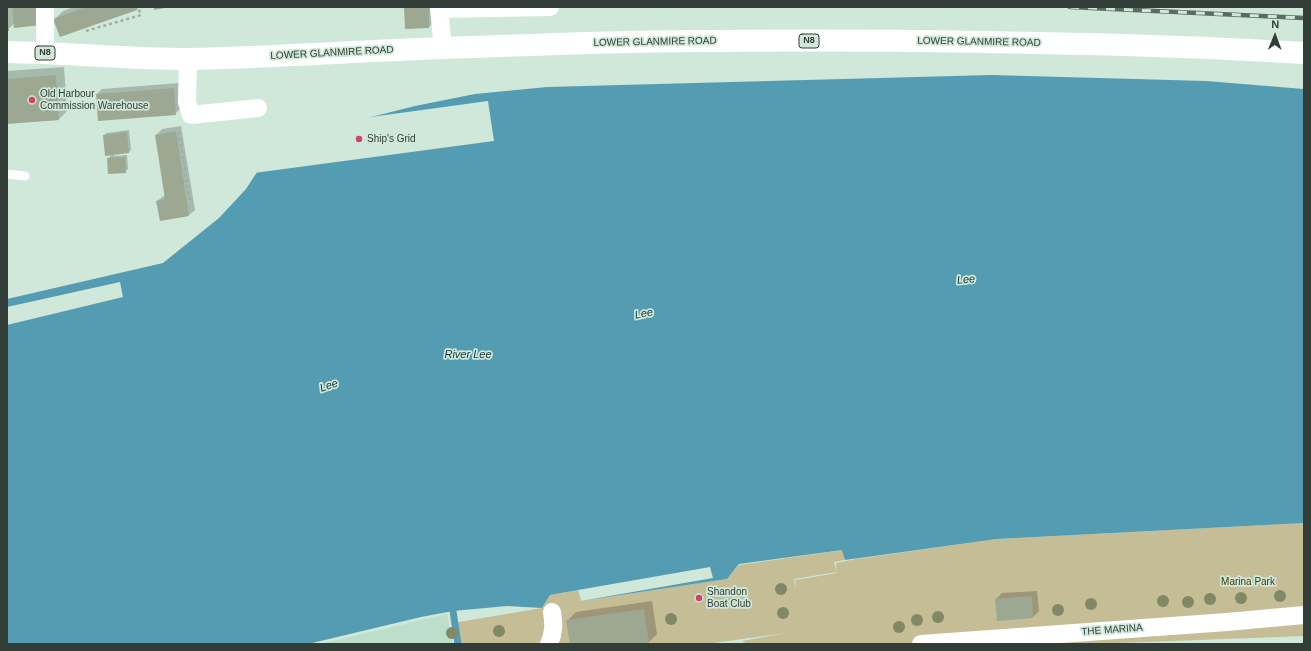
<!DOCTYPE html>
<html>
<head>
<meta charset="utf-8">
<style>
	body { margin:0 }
	#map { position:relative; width:1311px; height:651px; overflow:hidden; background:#cfe8d9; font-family:Arial,sans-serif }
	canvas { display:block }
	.frame { position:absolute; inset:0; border:8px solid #333d37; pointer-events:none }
	.north { position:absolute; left:1255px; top:16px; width:40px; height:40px; -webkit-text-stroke:3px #cfe8d9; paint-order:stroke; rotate:1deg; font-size:11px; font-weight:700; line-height:16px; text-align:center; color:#333d37 }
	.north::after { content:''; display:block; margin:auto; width:14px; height:18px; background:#333d37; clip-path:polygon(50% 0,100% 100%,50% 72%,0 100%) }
</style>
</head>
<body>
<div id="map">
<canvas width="1311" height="651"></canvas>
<div class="frame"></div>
<div class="north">N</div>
</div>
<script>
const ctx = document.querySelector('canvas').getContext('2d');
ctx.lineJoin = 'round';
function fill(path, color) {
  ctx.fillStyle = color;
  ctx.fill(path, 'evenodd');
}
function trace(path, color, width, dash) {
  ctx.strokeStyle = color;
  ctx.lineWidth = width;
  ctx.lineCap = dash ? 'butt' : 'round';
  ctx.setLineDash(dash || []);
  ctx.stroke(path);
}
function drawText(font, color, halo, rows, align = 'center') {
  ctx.font = font + ' Arial,sans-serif';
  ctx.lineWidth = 3.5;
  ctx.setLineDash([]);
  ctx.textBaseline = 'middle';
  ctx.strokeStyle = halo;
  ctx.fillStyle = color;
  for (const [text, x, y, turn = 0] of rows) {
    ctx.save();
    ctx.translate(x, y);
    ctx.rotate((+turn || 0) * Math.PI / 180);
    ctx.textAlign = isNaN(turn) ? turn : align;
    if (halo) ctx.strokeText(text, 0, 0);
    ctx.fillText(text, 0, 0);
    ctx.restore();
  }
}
fill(new Path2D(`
	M447 614 453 644H320Z`), '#bedecc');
fill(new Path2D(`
	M1304 523V636L1092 644H746L742 641 786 633 706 644H458L453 623 542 608 550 595 578 590 581 601 727 579 739 565 843 550 845 560 834 562 837 572 794 579 796 592 795 580 837 573 836 563 856 559 997 539Z`), '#c5bd95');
fill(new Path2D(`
	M991 75 1206 81 1304 89V523L997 539 845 560 842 550 739 564 727 579 581 601 578 590 550 595 542 608 507 606 453 611 421 617 308 644H7V299L163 263 219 218 246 189 263 163 327 128 415 106 475 94 547 87Z`), '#549cb2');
fill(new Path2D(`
	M488 101 494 141 254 173 262 162 289 140 327 126 356 119Z
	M120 282 123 297 7 325V307Z
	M710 567 713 578 581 601 578 590Z`), '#cfe8d9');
fill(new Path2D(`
	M7 7H46L14 24 7 30Z
	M74 7H139L137 10 60 35 55 19 63 11Z
	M405 7H437L438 18 429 27 406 28Z
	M64 67 67 111 58 120 7 123V71Z
	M179 83 181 108 175 114 97 94 102 89Z
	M181 126 195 210 189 215 157 201 165 195 156 135 162 129Z
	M129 130 131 150 129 152 114 154V156L127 155 128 169 125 172 108 159 112 154 104 136 106 133Z
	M1037 591 1039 611 1033 617 996 599 1002 593Z
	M652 601 657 634 648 643 571 644 568 620 576 612Z`), '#0003');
trace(new Path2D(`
	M453 611 458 644`), '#549cb2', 7);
fill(new Path2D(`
	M12 7H40L42 25 14 28Z
	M86 7H136L137 10 60 37 53 19Z
	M154 7H165V8L154 10Z
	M404 7H429V28L405 29Z
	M7 20H8L9 31H7Z
	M56 75 59 120 7 124V79Z
	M174 88 176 115 98 121 96 94Z
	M176 131 189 216 160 221 156 201 165 199 155 135Z
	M127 132 129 153 105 156 103 135Z
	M125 157 126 173 108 174 107 158Z
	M1032 596 1033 618 997 621 995 599Z
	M644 609 649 644H570L566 620Z`), '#9da893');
trace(new Path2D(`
	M86 31 141 15 138 7
	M179 132 190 203`), '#9bafa3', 2.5, [3, 3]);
trace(new Path2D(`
	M7 174 25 176`), '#fff', 9);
trace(new Path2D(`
	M45 7V53
	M443 48 439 9 550 7
	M188 59 187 102 191 115 258 108
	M549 644C554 633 554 624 552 612
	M921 644 1227 622 1304 615`), '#fff', 18);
trace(new Path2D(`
	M7 52C68 53 129 59 189 59 274 57 359 51 444 48 491 46 539 45 587 43 719 40 852 40 985 42 1091 44 1198 46 1304 53`), '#fff', 22);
const rail = new Path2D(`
	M1070 7 1304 18`);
trace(rail, '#5c6a62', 4.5);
trace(rail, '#cfe8d9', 3, [9]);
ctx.fillStyle = '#818866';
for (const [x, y] of [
	[781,589],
	[1280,596],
	[1241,598],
	[1210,599],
	[1163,601],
	[1188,602],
	[1091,604],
	[1058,610],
	[783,613],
	[938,617],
	[671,619],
	[917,620],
	[899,627],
	[499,631],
	[452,633]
]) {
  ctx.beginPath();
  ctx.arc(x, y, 6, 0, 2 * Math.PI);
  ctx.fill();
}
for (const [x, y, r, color] of [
	[32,100,4,"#d2436a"],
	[359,139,4,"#d2436a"],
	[699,598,4,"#d2436a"]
]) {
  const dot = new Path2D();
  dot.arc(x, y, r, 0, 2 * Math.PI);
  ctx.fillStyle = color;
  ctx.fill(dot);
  trace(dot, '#cfe8d9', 1.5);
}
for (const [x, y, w] of [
	[809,41,20],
	[45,53,20]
]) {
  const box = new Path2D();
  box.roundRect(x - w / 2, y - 7, w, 14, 3);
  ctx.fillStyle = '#cfe8d9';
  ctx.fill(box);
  trace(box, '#333d37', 1);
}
drawText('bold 9px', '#333d37', null, [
	["N8",809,41],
	["N8",45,53]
]);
drawText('10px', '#333d37', '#cfe8d9', [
	["LOWER GLANMIRE ROAD",655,42,-1],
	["LOWER GLANMIRE ROAD",979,42,1],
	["LOWER GLANMIRE ROAD",332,53,-3],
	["THE MARINA",1112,630,-4]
]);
drawText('10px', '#333d37', '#cfe8d9', [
	["Old Harbour",40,94],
	["Commission Warehouse",40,106],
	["Ship's Grid",367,139],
	["Shandon",707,592],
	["Boat Club",707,604]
], 'left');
drawText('10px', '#423908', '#cfe8d9', [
	["Marina Park",1248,582]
]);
drawText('italic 11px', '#12353f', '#cfe8d9', [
	["Lee",966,280,-5],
	["Lee",644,314,-11],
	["River Lee",468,355],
	["Lee",329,386,-18]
]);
</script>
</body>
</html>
